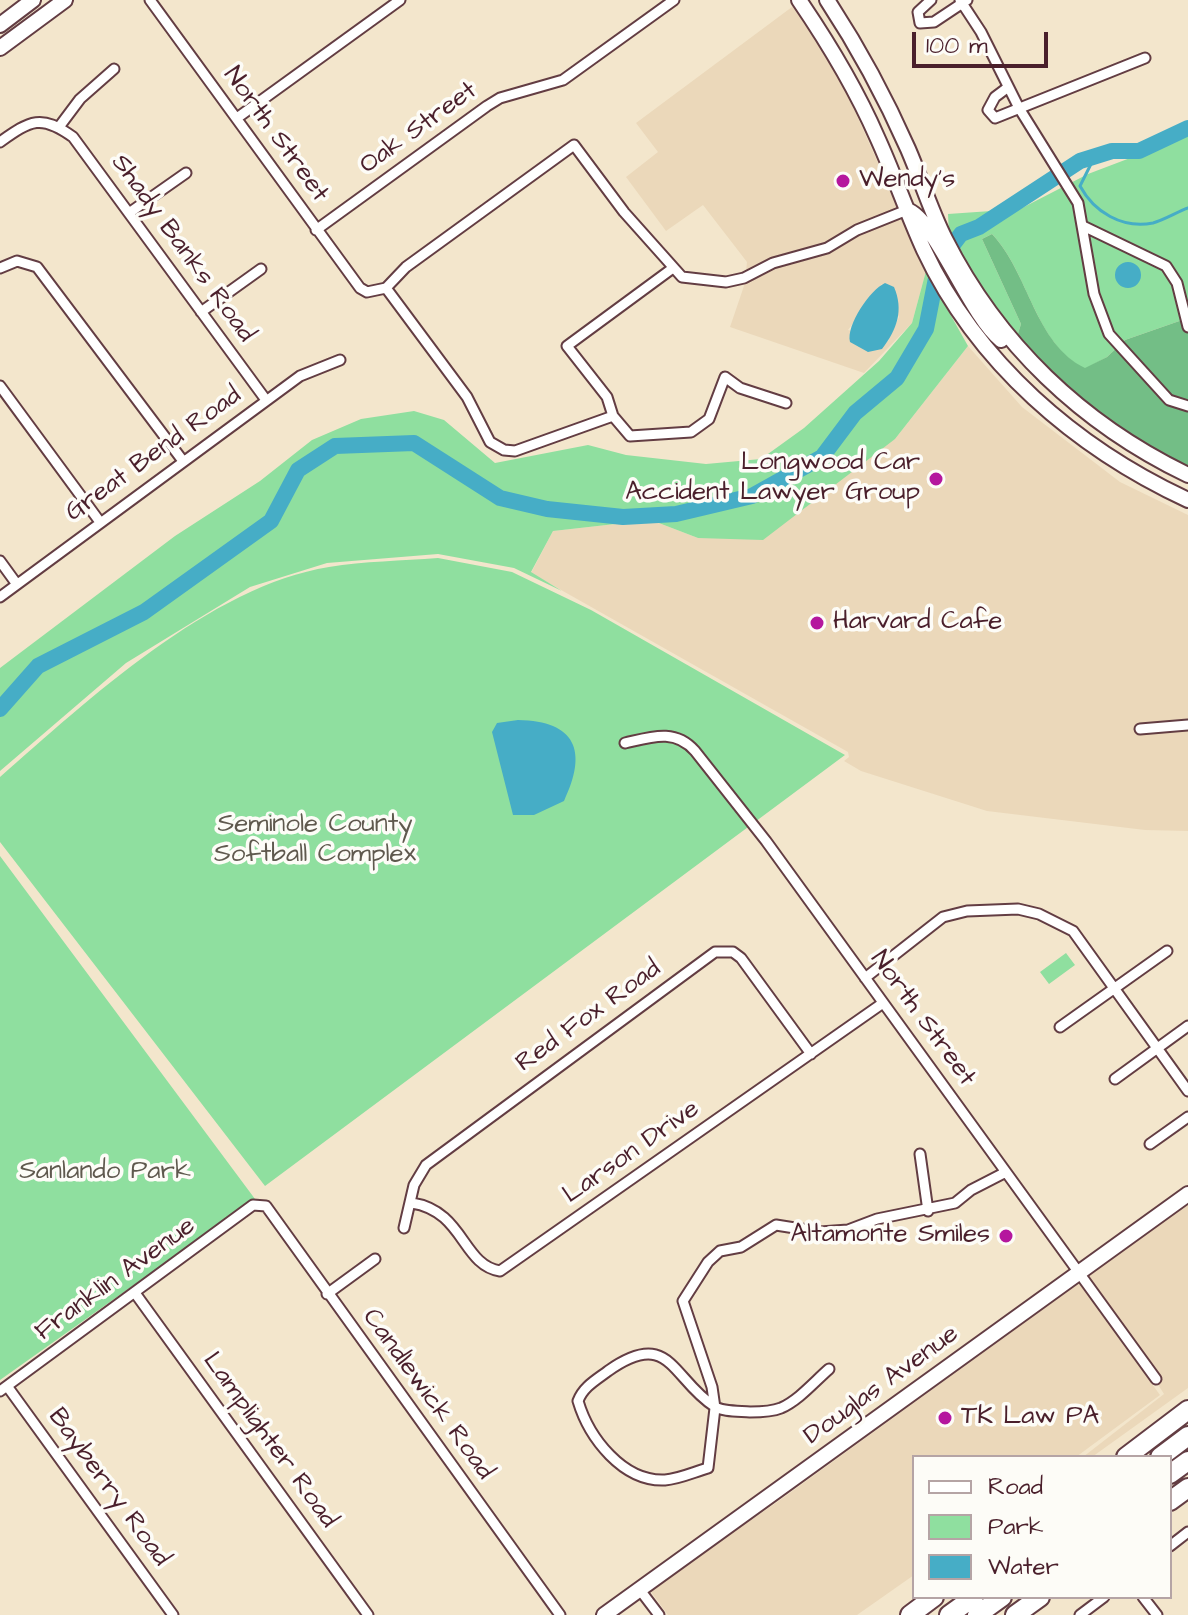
<!DOCTYPE html>
<html>
<head>
<meta charset="utf-8">
<style>
	body { margin:0 }
	#map { position:relative; width:1188px; height:1615px; overflow:hidden; background:#f3e6cc; font-family:"Architects Daughter",sans-serif }
	canvas { display:block }
	.legend { position:absolute; left:912px; top:1455px; width:260px; height:144px; box-sizing:border-box; background:#fdfcf7; border:2px solid #b5a4a5; margin:0; padding:10px 14px; list-style:none; font-size:24px; color:#4a1f2b }
	.legend li { display:flex; align-items:center; gap:16px; height:40px }
	.legend b { width:40px; border:2px solid #b5a4a5 }
	.scale { position:absolute; left:912px; top:32px; width:136px; height:36px; box-sizing:border-box; border:4px solid #4a1f2b; border-top:0; padding-left:10px; font-size:24px; line-height:28px; white-space:nowrap; color:#4a1f2b; -webkit-text-stroke:6px #fdfcf7; paint-order:stroke }
</style>
</head>
<body>
<div id="map">
<canvas width="1188" height="1615"></canvas>
<ul class="legend">
<li><b style="height:10px;background:#fff"></b>Road</li>
<li><b style="height:22px;background:#8fdf9f"></b>Park</li>
<li><b style="height:22px;background:#46adc6"></b>Water</li>
</ul>
<div class="scale">100 m</div>
</div>
<script>
const ctx = document.querySelector('canvas').getContext('2d');
ctx.lineJoin = 'round';
function fill(path, color) {
  ctx.fillStyle = color;
  ctx.fill(path, 'evenodd');
}
function trace(path, color, width, dash) {
  ctx.strokeStyle = color;
  ctx.lineWidth = width;
  ctx.lineCap = dash ? 'butt' : 'round';
  ctx.setLineDash(dash || []);
  ctx.stroke(path);
}
function drawText(font, color, halo, rows, align = 'center') {
  ctx.font = font + ' "Architects Daughter",sans-serif';
  ctx.lineWidth = 7;
  ctx.setLineDash([]);
  ctx.textBaseline = 'middle';
  ctx.strokeStyle = halo;
  ctx.fillStyle = color;
  for (const [text, x, y, turn = 0] of rows) {
    ctx.save();
    ctx.translate(x, y);
    ctx.rotate((+turn || 0) * Math.PI / 180);
    ctx.textAlign = isNaN(turn) ? turn : align;
    if (halo) ctx.strokeText(text, 0, 0);
    ctx.fillText(text, 0, 0);
    ctx.restore();
  }
}
fill(new Path2D(`
	M796 4 834 64 898 208 855 225 825 243 772 258 746 272 747 262 703 205 666 231 626 177 658 152 636 123Z
	M901 217 926 271 912 323 864 373 730 327 745 283 775 267 828 252 859 234ZM882 284 899 317 888 341 848 330Z
	M968 346 1022 407 1120 482 1188 515V721L1135 725V734L1188 730V831L1145 830 987 811 861 771 844 761 849 757 848 752 531 573 553 531 651 520 698 538 895 439Z
	M1188 1200V1388L1092 1457H1083L1164 1394 1157 1383 1163 1379 1087 1274Z
	M1079 1283 1160 1395 1076 1457H914V1575L857 1615H668L649 1589 776 1503Z`), '#ebd8ba');
fill(new Path2D(`
	M1188 136V318L1125 340 1107 357 1085 369C1035 344 1029 273 992 234L982 239 1021 324 1016 340 949 235 948 214 1020 209 1088 174Z
	M926 271 968 346 895 439 763 540 698 538 651 520 553 531 531 572 562 591 514 568 438 554 327 563 250 587 126 663 0 771V668L175 536 260 481 312 440 361 419 414 411 444 420 495 463 588 445 626 455 706 464 761 459 804 428 879 361 912 323Z
	M438 558 512 572 591 610 845 755 265 1186 0 842V777C88 700 210 586 329 567 364 561 402 561 438 558Z
	M0 856 255 1199 0 1380Z
	M1066 953 1075 965 1049 984 1040 972Z`), '#8fdf9f');
fill(new Path2D(`
	M992 234C1029 273 1035 344 1085 368L1107 357 1125 340 1188 318V468L1127 435 1081 402 1016 340 1021 324 982 239Z`), '#73be86');
fill(new Path2D(`
	M1115 275a13 13 0 1 1 26 0a13 13 0 1 1-26 0Z
	M885 283 894 287C904 310 897 330 882 349L868 352 850 342C846 325 870 290 885 283Z
	M518 720C576 721 588 751 564 801L534 815H513L492 732 497 723Z`), '#46adc6');
trace(new Path2D(`
	M1095 156 1080 186C1094 212 1122 229 1153 223 1164 220 1177 212 1188 208`), '#46adc6', 3);
trace(new Path2D(`
	M0 709 38 666 144 612 271 521 298 470 335 446 414 443 500 498 547 509 623 517 676 514 752 496 822 457 855 413 897 378 926 329 939 263 961 234 979 227 1080 161 1112 151H1139L1188 128`), '#46adc6', 16);
const street = new Path2D(`
	M150 0 360 288 367 292 386 288 467 397 490 442 504 450 515 451 613 416
	M931 0 918 12 920 23 934 22 967 0
	M960 0 981 32 1019 108 1078 203 1094 294 1109 334 1169 400 1188 406
	M1007 88 995 97 988 110 995 118 1145 58
	M237 118 400 0
	M59 127 80 99 114 69
	M0 142C31 120 41 114 73 137L266 400
	M129 213 186 173
	M1083 226 1166 266 1177 283 1188 327
	M316 230 487 106 500 98 563 80 674 0
	M0 268 17 261 37 267 183 461
	M673 268 567 346 607 397 613 416 630 436 691 432 709 419 725 377 740 388 786 403
	M386 288 406 267 574 145 624 212 682 277 726 282 744 278 773 263 827 248 857 230 907 210
	M201 312 261 269
	M0 386 100 522
	M0 561 16 583
	M0 597 300 376 340 360
	M1140 729 1188 725
	M625 743C651 737 675 728 695 751L766 841 1156 1379
	M865 978 943 917 967 911 1018 909 1039 914 1073 931 1188 1091
	M1060 1027 1167 951
	M1115 1079 1188 1026
	M1150 1144 1188 1117
	M920 1154 928 1211
	M412 1203C464 1211 462 1265 500 1271L883 1003
	M404 1228 414 1185 426 1165 715 952H733L741 958 811 1054
	M135 1293 368 1615
	M327 1294 375 1259
	M829 1369C814 1382 799 1400 781 1408 771 1412 760 1412 750 1412 740 1411 722 1412 714 1406 672 1379 670 1327 608 1371 596 1380 583 1387 578 1401 589 1438 623 1482 665 1480 679 1479 694 1472 708 1468L715 1408 712 1387 683 1301 708 1262 720 1251 741 1247 776 1225 820 1232 848 1230 877 1219 955 1203 971 1190 1006 1172
	M7 1386 173 1615
	M0 1391 253 1205 266 1206 560 1615
	M1170 1546 1188 1532
	M640 1590 659 1615
	M1143 1597 1157 1615
	M1080 1615 1104 1597`);
const secondary = new Path2D(`
	M0 25 33 0
	M0 48 65 0
	M604 1615 1188 1194`);
const primary = new Path2D(`
	M799 0C829 44 856 89 877 137 894 174 907 213 924 250 977 363 1076 448 1188 500
	M827 0C858 47 885 97 908 149 921 179 930 209 945 239 998 344 1082 424 1188 475
	M907 210C935 219 969 314 1001 340`);
const highway = new Path2D(`
	M1126 1457 1188 1410
	M1160 1457 1188 1436
	M1170 1474 1188 1461
	M1170 1501 1188 1488
	M910 1615 934 1597
	M949 1615 974 1597
	M977 1615 1002 1597
	M1015 1615 1040 1597`);
trace(street, '#633d43', 13);
trace(secondary, '#633d43', 18);
trace(primary, '#633d43', 18);
trace(highway, '#633d43', 22);
trace(street, '#fff', 9);
trace(secondary, '#fff', 14);
trace(primary, '#fff', 14);
trace(highway, '#fff', 18);
for (const [x, y, r, color] of [
	[843,181,8,"#b5179e"],
	[936,479,8,"#b5179e"],
	[817,623,8,"#b5179e"],
	[1006,1236,8,"#b5179e"],
	[945,1418,8,"#b5179e"]
]) {
  const dot = new Path2D();
  dot.arc(x, y, r, 0, 2 * Math.PI);
  ctx.fillStyle = color;
  ctx.fill(dot);
  trace(dot, '#fdfcf7', 3);
}
drawText('26px', '#4a1f2b', '#fdfcf7', [
	["Oak Street",419,129,-36],
	["North Street",275,135,54],
	["Shady Banks Road",182,249,54],
	["Great Bend Road",154,455,-36],
	["Red Fox Road",589,1017,-36],
	["North Street",922,1019,54],
	["Larson Drive",632,1153,-35],
	["Franklin Avenue",116,1280,-36],
	["Douglas Avenue",882,1386,-36],
	["Candlewick Road",427,1395,54],
	["Lamplighter Road",269,1441,54],
	["Bayberry Road",108,1488,54]
]);
drawText('26px', '#4a1f2b', '#fdfcf7', [
	["Wendy's",859,181],
	["Longwood Car",920,464,"right"],
	["Accident Lawyer Group",920,494,"right"],
	["Harvard Cafe",833,623],
	["Altamonte Smiles",990,1236,"right"],
	["TK Law PA",961,1418]
], 'left');
drawText('26px', '#5f594e', '#fdfcf7', [
	["Seminole County",315,826],
	["Softball Complex",315,856],
	["Sanlando Park",105,1173]
]);
</script>
</body>
</html>
